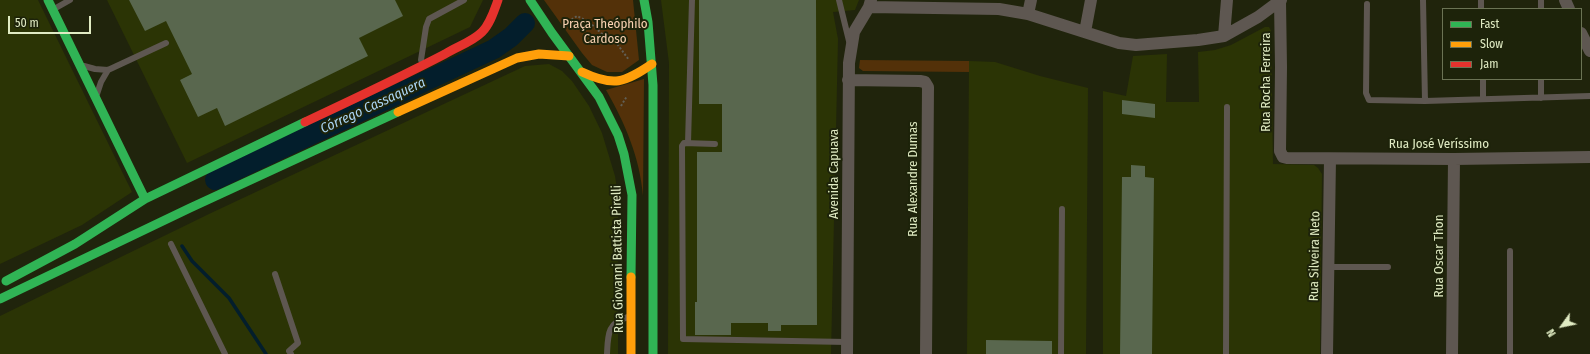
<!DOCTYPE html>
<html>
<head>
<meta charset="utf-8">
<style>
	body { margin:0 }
	#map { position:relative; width:1590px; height:354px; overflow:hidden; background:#20240c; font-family:"Fira Sans Condensed",sans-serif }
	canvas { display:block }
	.legend { position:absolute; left:1442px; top:8px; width:140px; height:72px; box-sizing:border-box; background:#1d230a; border:1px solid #6b7354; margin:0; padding:5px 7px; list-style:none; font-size:12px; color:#e0ebc3 }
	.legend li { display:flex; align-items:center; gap:8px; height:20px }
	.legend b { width:20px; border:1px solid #6b7354 }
	.north { position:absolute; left:1542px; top:306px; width:40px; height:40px; -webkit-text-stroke:3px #1d230a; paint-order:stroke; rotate:237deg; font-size:11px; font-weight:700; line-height:16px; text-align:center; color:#e0ebc3 }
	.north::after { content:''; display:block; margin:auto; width:14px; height:18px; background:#e0ebc3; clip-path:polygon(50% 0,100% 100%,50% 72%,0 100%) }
	.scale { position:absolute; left:8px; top:16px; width:83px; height:18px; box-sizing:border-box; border:2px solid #e0ebc3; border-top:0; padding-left:5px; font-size:12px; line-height:14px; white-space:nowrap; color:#e0ebc3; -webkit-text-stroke:3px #1d230a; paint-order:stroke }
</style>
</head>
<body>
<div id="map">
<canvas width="1590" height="354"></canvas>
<ul class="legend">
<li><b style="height:5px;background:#30b455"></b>Fast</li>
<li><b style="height:5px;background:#ff9f0a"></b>Slow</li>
<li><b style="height:5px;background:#e5322d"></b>Jam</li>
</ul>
<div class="north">N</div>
<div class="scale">50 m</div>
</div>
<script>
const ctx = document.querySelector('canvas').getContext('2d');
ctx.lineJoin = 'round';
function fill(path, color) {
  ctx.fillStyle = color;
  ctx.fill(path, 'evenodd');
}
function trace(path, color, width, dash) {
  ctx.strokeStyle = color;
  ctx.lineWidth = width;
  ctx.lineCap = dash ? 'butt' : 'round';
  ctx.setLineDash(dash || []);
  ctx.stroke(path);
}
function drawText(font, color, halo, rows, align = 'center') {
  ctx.font = font + ' "Fira Sans Condensed",sans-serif';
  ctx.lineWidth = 4;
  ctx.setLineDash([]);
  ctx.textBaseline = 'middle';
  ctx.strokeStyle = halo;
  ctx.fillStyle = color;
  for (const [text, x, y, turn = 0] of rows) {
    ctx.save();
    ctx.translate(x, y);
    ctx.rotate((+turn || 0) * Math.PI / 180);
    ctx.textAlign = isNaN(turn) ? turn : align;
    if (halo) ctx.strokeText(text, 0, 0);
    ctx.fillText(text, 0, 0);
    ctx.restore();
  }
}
fill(new Path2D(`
	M0 0H38L132 192 82 225 0 264Z
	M107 0H483L470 27 187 163Z
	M661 0H859L855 10 833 12 838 39 831 354H668L669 63Z
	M1265 27H1269L1271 31 1273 164 1314 165 1318 168 1322 174 1320 354H1103V91L1126 96 1133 56 1167 54 1166 102H1199L1198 52 1215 50 1231 45Z
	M969 61 995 62 1040 76 1088 88 1086 354H967Z
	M549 64 562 71 572 81 589 106 602 133 615 176 618 195V354H0V316L211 213 525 66Z`), '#2b3405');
fill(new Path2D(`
	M544 0H633L639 60 622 72H607L592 65 582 53Z
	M860 60 969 61V72L863 71 859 68Z
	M644 79 643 196C640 158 625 123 606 90Z`), '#533109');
trace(new Path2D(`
	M182 246 192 261 229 298 266 354`), '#031e2c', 3.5);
trace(new Path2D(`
	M215 180 494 49 511 37 525 23`), '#031e2c', 20);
fill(new Path2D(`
	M129 0H395L403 16 359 38 368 56 225 126 217 108 198 117 180 80 192 74 166 21 145 31Z
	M699 0H816L817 325H781V331H768V323H731V335H695V302H697V152H722V104H699Z
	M1122 100 1155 104V118L1122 114Z
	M1131 165 1145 166V177L1154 178 1152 354H1120L1122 177H1131Z
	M986 340 1052 341V354H986Z`), '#59674e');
trace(new Path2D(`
	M565 24 577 16 589 22 601 33 618 45 629 60
	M621 106 627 96`), '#625f55', 2, [2, 2]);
trace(new Path2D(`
	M839 0 849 41
	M1423 0 1425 101
	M1481 0V9
	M1541 0V9
	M1367 4 1366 93 1369 100 1425 101 1590 96
	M54 9 70 0
	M421 60 426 27 429 19 464 0
	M84 66 95 69 108 70 166 43
	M1483 79V99
	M1541 79V98
	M97 94 101 82 108 70
	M688 143 692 0
	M715 144 684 143 682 146 683 339 847 342
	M171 244 225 354
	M1328 267H1388
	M275 274 298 343 289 351 291 354
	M607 354C608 335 607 323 628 317
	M1061 354 1062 209
	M1226 354 1227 107
	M1510 354V251`), '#5e5751', 6);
trace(new Path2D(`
	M1565 0 1569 9
	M1280 1 1281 67 1280 151 1283 157 1287 158 1454 159 1590 157
	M869 7 999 9 1028 14 1119 43 1136 45 1198 40 1224 36 1258 17 1281 0
	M1028 14 1031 0
	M1085 32 1091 0
	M1581 33 1590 51
	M1224 36 1227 0
	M848 80 920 81 925 82 928 87 926 354
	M847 354 849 63 854 32 869 7 871 0
	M1327 354 1330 159
	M1452 354 1454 159`), '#5e5751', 12);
trace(new Path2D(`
	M48 0 145 199
	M530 0 552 33 599 97 618 135 624 154 632 195 631 277
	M644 0 648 22 653 85V354
	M6 281 75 244 145 199 305 122
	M0 299 190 208 398 112`), '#30b455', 9);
trace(new Path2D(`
	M582 72C614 87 624 83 652 64
	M398 112 517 58 539 54 569 56
	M631 354V277`), '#ff9f0a', 9);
trace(new Path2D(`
	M305 122C352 100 399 78 445 54 456 47 472 42 482 32 490 24 494 11 498 0`), '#e5322d', 9);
drawText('13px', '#f9d1b1', '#1d230a', [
	["Praça Theóphilo",605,24],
	["Cardoso",605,39]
]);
drawText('13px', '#e0ebc3', '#1d230a', [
	["Rua Rocha Ferreira",1266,82,-90],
	["Rua José Veríssimo",1439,144],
	["Avenida Capuava",834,174,-90],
	["Rua Alexandre Dumas",913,179,-90],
	["Rua Silveira Neto",1315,256,-89],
	["Rua Oscar Thon",1439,256,-90],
	["Rua Giovanni Battista Pirelli",618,259,-91]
]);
drawText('italic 14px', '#aad4f3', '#1d230a', [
	["Córrego Cassaquera",373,106,-25]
]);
</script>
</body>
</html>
